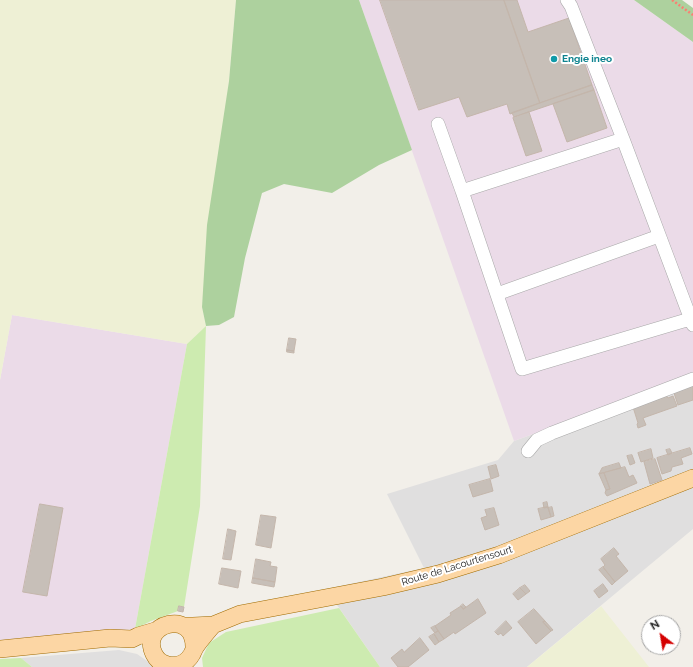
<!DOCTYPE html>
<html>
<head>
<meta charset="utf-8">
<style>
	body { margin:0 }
	#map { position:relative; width:693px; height:667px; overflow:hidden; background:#f2efe9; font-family:Raleway,sans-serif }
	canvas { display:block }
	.north { position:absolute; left:641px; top:615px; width:40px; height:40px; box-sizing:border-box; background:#fff; border:1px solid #a7a7a7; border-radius:50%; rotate:329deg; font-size:11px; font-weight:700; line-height:16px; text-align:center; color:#222 }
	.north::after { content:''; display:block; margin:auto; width:14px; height:18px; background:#d40000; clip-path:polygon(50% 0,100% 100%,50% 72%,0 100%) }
</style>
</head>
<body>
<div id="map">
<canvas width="693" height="667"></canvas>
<div class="north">N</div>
</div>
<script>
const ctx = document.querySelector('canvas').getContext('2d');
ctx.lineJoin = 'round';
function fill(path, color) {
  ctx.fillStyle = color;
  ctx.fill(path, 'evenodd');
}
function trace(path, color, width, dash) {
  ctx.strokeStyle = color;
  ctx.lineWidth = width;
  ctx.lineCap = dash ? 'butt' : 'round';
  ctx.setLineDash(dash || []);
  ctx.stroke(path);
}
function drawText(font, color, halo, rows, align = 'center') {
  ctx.font = font + ' Raleway,sans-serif';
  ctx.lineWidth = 4;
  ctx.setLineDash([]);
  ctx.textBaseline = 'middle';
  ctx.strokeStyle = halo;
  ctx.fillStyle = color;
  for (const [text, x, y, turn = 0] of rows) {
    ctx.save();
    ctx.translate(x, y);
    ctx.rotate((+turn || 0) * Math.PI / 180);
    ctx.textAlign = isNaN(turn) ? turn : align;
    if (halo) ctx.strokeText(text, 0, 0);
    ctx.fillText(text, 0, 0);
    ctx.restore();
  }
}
fill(new Path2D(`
	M693 376V529L527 667H380L326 589 424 568 387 494 498 460 514 441Z
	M119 650 137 654 156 667H32L21 658Z`), '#e0dfdf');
fill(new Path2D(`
	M359 0H634L693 42V376L514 441Z
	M12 315 187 344 135 629 0 640V380Z`), '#ebdbe8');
fill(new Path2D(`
	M0 0H236L229 81 202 307 206 326 187 344 12 315 0 380Z
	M601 606 649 667H527Z`), '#eef0d5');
fill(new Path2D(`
	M206 326 200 506 184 607 179 606 178 611 151 621 135 629 187 344Z
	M339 608 380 667H203L202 658 209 643 226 632Z
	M21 658 32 667H0V659Z`), '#cdebb0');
fill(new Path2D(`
	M236 0H359L412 150 379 165 332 193 284 184 262 193 245 258 234 317 219 325 206 326 202 307 207 225 229 81Z
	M634 0H682L693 8V42Z`), '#add19e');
const building = new Path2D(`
	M380 0H504L540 103 510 114 507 104 467 117 459 97 419 110Z
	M504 0H517L528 32 569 18 592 85 540 103Z
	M592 85 594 90 514 117 512 113Z
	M594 90 607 128 567 142 553 104Z
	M529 112 542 151 526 156 513 118Z
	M289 338 296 339 294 351 287 350Z
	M287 350 294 351V353L287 352Z
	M693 386V400L678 405 674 393Z
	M666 395 668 398 673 396 677 406 643 418 646 425 638 428 637 424 638 423 633 407Z
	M690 448 692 454 681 458 683 464 672 467 671 471 662 474 657 458Z
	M651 449 653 458 641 462 638 453Z
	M670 449 672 453 668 455 666 450Z
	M632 455 635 463 630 465 627 456Z
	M655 459 662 480 650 484 644 462Z
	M619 463 621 468 599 474 602 468Z
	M496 465 499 476 491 479 488 467Z
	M625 467 629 477 633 475 637 483 607 496 605 493 606 490 610 489 604 473Z
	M604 473 610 489 606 490 599 474Z
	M490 479 493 491 473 497 469 485Z
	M547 502 548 507 544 508 543 503Z
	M40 504 63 508 47 596 23 592Z
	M548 507 551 517 541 520 538 509Z
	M552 507 554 516 551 517 548 508Z
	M494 508 499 525 485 530 481 518 487 516 485 510Z
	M261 515 276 517 271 548 256 545Z
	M228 529 236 531 231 560 223 559Z
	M614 548 619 554 616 556 628 571 615 582 603 567 605 565 601 559Z
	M256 559 271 562 270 566 277 567 275 582 253 578Z
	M603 567 615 582 612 585 599 570Z
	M222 568 241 571 238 588 219 584Z
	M253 578 275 582 274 587 252 583Z
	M603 584 608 591 599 598 594 591Z
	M525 585 530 591 526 594 520 588Z
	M520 588 526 594 518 600 513 594Z
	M478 599 486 613 455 634 454 632 444 639 435 626 451 615 450 613 461 606 463 609Z
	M463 604 466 607 463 609 461 606Z
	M179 606 184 607 183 612 178 611Z
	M534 609 545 621 543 622 551 631 536 644 518 622Z
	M506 621 512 628 503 636 501 633 498 635 495 632Z
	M545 621 553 630 551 631 543 622Z
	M435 626 438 631 435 633 431 628Z
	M438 631 444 639 439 642 434 634Z
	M434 634 439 642 435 645 429 637Z
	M420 638 429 650 408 667H398L391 658 402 649 404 652Z`);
fill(building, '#c7bfb8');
trace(building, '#c4b6ab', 1);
const minor = new Path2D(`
	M567 0 571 6 623 139
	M438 124 462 191 623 139 693 325
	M462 191 522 369 690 319
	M497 294 659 236
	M528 451 537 440 552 433 693 379`);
const major = new Path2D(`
	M184 626H193L213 625 240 614 383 587 438 574 499 555 693 478
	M194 648C195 608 139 623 154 654 157 660 162 664 168 665 178 667 187 663 192 654 193 652 194 649 196 646 201 639 207 632 213 625
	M0 649 110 638 132 639 138 636 158 630`);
trace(minor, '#a9a9a9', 14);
trace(major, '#a06b00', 18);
trace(new Path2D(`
	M672 0 693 15`), '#fa8072', 2.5, [2, 2]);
trace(minor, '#fff', 13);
trace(major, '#fcd6a4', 17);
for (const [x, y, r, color] of [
	[554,59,4,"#0f9aa8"]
]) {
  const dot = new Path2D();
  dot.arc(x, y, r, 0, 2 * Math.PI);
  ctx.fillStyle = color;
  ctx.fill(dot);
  trace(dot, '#fff', 1.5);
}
drawText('bold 10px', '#0d838f', '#fff', [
	["Engie ineo",562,59]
], 'left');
drawText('10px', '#222', '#fff', [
	["Route de Lacourtensourt",457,566,-17]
]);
</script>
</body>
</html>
